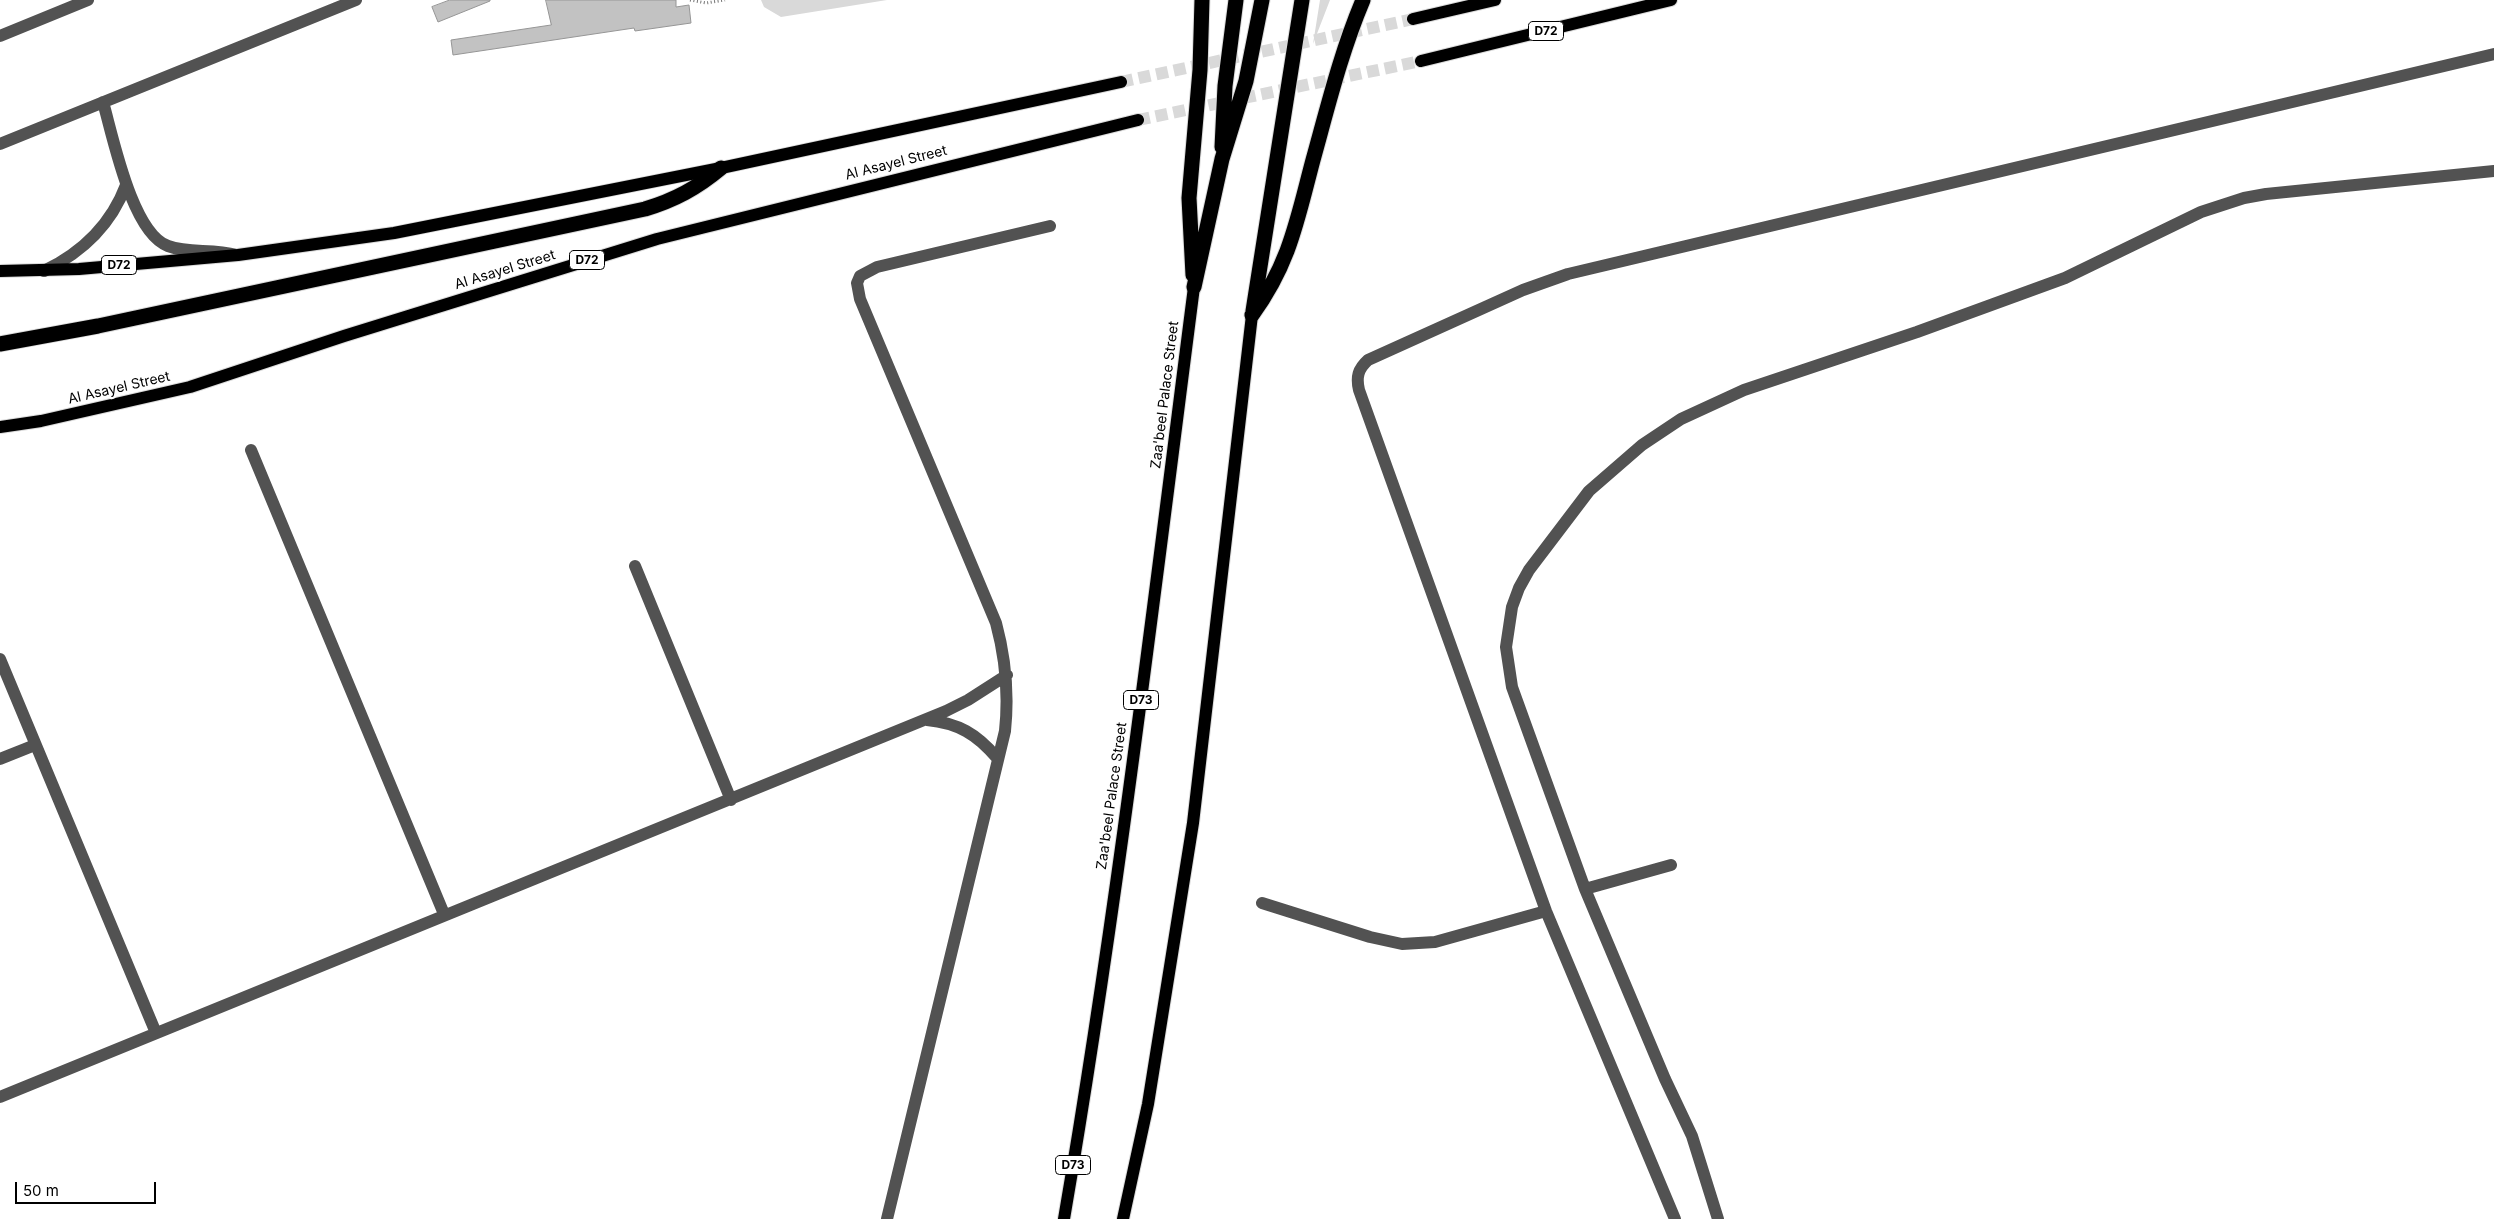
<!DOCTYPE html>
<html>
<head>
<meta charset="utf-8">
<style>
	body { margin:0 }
	#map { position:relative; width:2494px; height:1219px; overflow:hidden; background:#fff; font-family:Inter,sans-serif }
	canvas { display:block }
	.scale { position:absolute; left:15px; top:1182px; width:141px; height:22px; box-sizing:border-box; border:2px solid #000; border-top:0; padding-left:6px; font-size:15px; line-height:18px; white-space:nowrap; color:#000; -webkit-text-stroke:4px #fff; paint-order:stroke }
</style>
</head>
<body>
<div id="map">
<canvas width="2494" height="1219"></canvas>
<div class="scale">50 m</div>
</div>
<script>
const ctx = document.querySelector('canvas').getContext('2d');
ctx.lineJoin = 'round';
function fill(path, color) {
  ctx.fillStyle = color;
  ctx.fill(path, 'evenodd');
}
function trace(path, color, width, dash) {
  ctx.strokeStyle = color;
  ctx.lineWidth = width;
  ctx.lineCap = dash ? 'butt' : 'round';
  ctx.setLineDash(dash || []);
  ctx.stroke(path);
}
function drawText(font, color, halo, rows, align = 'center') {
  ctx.font = font + ' Inter,sans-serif';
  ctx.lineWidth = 4.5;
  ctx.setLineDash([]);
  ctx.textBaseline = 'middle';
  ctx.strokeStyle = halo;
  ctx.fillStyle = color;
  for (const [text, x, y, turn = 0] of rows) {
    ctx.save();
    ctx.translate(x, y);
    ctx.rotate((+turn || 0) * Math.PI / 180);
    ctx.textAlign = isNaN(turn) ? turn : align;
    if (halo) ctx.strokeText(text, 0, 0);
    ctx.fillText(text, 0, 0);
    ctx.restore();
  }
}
fill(new Path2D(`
	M761 0H887L781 17 764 7Z
	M1320 0H1330L1313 44Z`), '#d9d9d9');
const building = new Path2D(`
	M450 0H490V1L438 22 432 7Z
	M546 0H676V7L689 5 691 23 635 31 634 28 453 55 451 40 551 25Z`);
fill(building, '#c2c2c2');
trace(building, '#969696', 1);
trace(new Path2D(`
	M1121 82 1413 19
	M1138 120 1421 61`), '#d9d9d9', 12, [12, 6]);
const major = new Path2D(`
	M1413 19 1495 0
	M1421 61 1671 0
	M0 271 79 269 238 255 394 233 721 168 1121 82
	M0 427 41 421 190 387 344 336 657 239 1138 120
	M1064 1219C1117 910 1154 598 1194 287
	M1123 1219 1148 1104 1193 823 1252 315`);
const highway = new Path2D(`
	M1222 147 1225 86 1236 0
	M1193 275 1189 198 1200 70 1202 0
	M1194 287 1222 159 1246 81 1262 0
	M1253 311 1302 0
	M1252 315C1290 263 1297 220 1313 160 1328 106 1341 52 1363 0
	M0 344 98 326 645 209C675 200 697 188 721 168`);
trace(major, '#dbdbdb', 14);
trace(highway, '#dbdbdb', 17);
trace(new Path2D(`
	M690 0 706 3 725 0`), '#747474', 3, [1, 2.5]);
trace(new Path2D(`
	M0 36 88 0
	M103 102C113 137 132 233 168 246 189 254 213 248 236 255
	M0 144 356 0
	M44 271C83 252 111 225 126 185
	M251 450 444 914
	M635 566 731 800
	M0 659 156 1033
	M927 720C958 723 977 734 997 758
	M0 759 35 745
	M1585 889 1671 865
	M1262 903 1370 937 1402 944 1435 942 1546 911
	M0 1097 946 711 968 700 1007 675
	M887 1219 1005 731C1009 693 1006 660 996 623L860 299 857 283 860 276 877 267 1050 226
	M1675 1219 1546 911 1359 390C1356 377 1358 369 1368 360L1523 290 1568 274 2494 54
	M1718 1219 1692 1136 1665 1079 1585 889 1512 687 1506 647 1512 607 1519 588 1529 570 1589 491 1642 445 1681 419 1744 390 1917 332 2065 278 2201 212 2244 198 2266 194 2494 171`), '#525252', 12);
trace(major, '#000', 12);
trace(highway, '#000', 15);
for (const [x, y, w] of [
	[1546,31,35],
	[587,260,35],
	[119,265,35],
	[1141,700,35],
	[1073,1165,35]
]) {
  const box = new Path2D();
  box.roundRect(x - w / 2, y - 9.5, w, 19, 4);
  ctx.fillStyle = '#fff';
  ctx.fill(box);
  trace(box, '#000', 1);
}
drawText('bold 12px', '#000', null, [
	["D72",1546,31],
	["D72",587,260],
	["D72",119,265],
	["D73",1141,700],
	["D73",1073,1165]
]);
drawText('14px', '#000', '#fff', [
	["Al Asayel Street",896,163,-14],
	["Al Asayel Street",505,270,-17],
	["Al Asayel Street",119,388,-13],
	["Zaa'beel Palace Street",1165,395,-83],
	["Zaa'beel Palace Street",1112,796,-82]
]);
</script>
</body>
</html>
